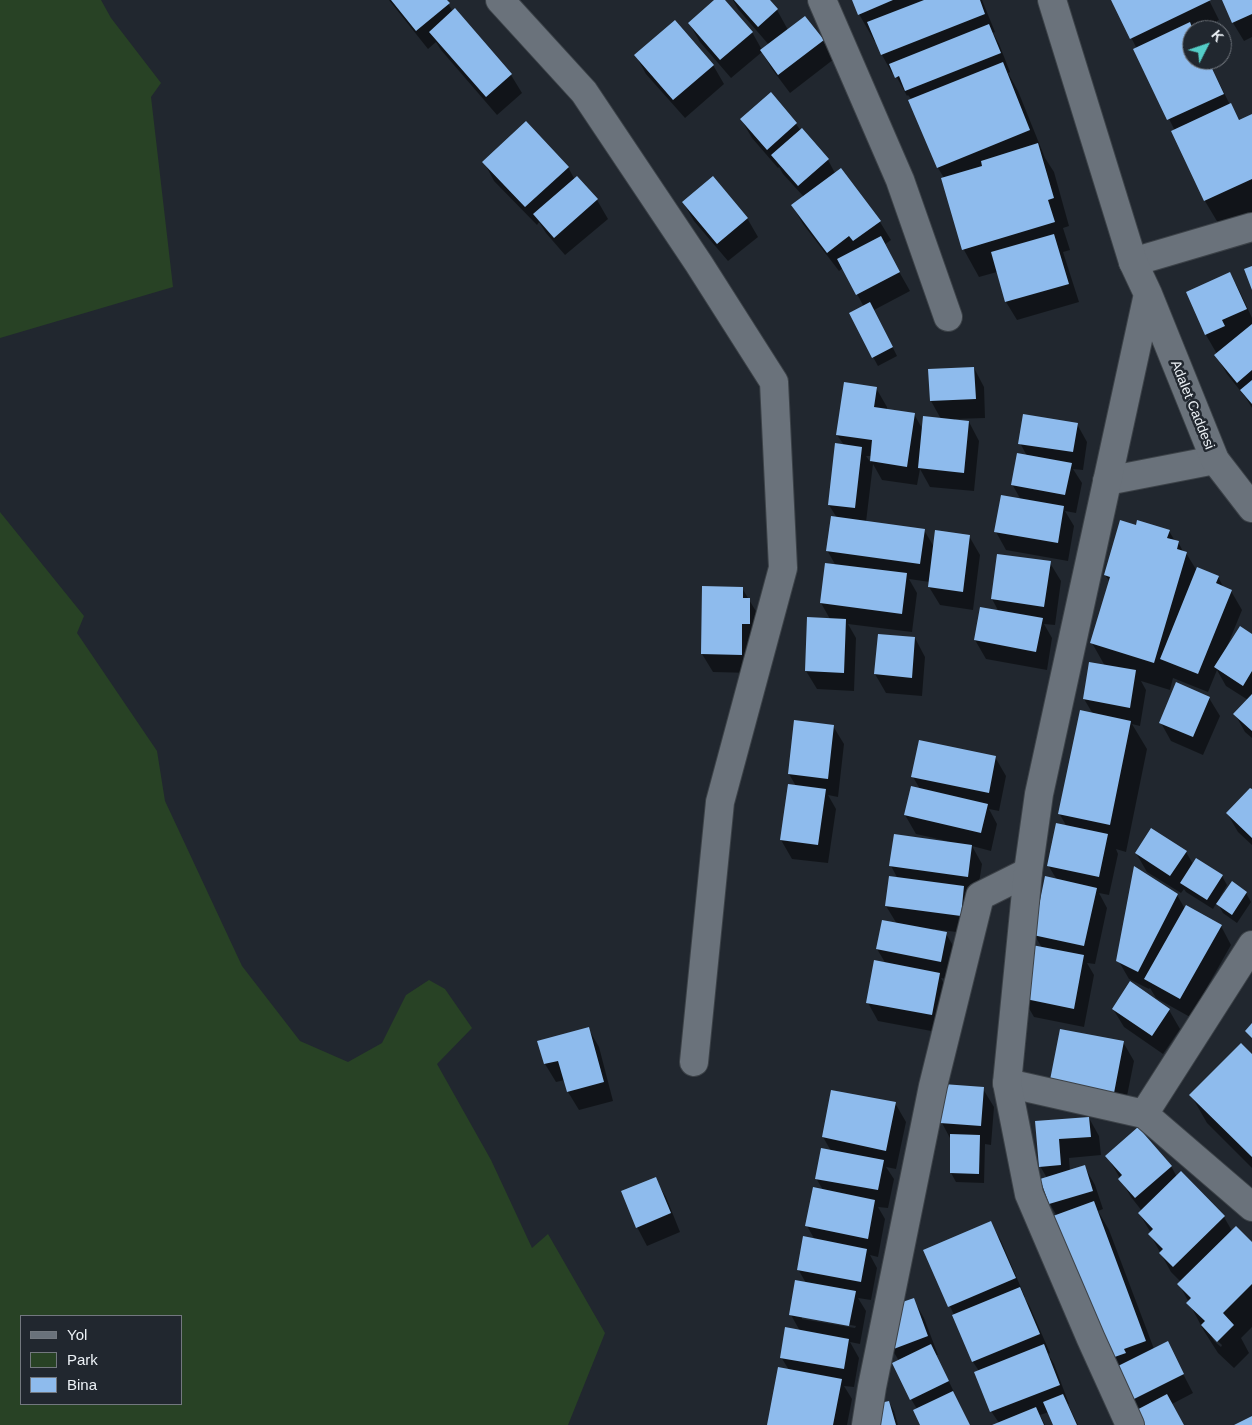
<!DOCTYPE html>
<html>
<head>
<meta charset="utf-8">
<style>
	body { margin:0 }
	#map { position:relative; width:1252px; height:1425px; overflow:hidden; background:#21272f; font-family:Helvetica,sans-serif }
	canvas { display:block }
	.legend { position:absolute; left:20px; top:1315px; width:162px; height:90px; box-sizing:border-box; background:#21272f; border:1px solid #73787f; margin:0; padding:6px 9px; list-style:none; font-size:15px; color:#edf2f7 }
	.legend li { display:flex; align-items:center; gap:10px; height:25px }
	.legend b { width:25px; border:1px solid #73787f }
	.north { position:absolute; left:1182px; top:20px; width:50px; height:50px; box-sizing:border-box; background:#21272f; border:1px solid #73787f; border-radius:50%; rotate:49deg; font-size:14px; font-weight:700; line-height:20px; text-align:center; color:#edf2f7 }
	.north::after { content:''; display:block; margin:auto; width:18px; height:22px; background:#54cdc7; clip-path:polygon(50% 0,100% 100%,50% 72%,0 100%) }
</style>
</head>
<body>
<div id="map">
<canvas width="1252" height="1425"></canvas>
<ul class="legend">
<li><b style="height:6px;background:#6a727b"></b>Yol</li>
<li><b style="height:14px;background:#284225"></b>Park</li>
<li><b style="height:14px;background:#8ebbed"></b>Bina</li>
</ul>
<div class="north">K</div>
</div>
<script>
const ctx = document.querySelector('canvas').getContext('2d');
ctx.lineJoin = 'round';
function fill(path, color) {
  ctx.fillStyle = color;
  ctx.fill(path, 'evenodd');
}
function trace(path, color, width, dash) {
  ctx.strokeStyle = color;
  ctx.lineWidth = width;
  ctx.lineCap = dash ? 'butt' : 'round';
  ctx.setLineDash(dash || []);
  ctx.stroke(path);
}
function drawText(font, color, halo, rows, align = 'center') {
  ctx.font = font + ' Helvetica,sans-serif';
  ctx.lineWidth = 5;
  ctx.setLineDash([]);
  ctx.textBaseline = 'middle';
  ctx.strokeStyle = halo;
  ctx.fillStyle = color;
  for (const [text, x, y, turn = 0] of rows) {
    ctx.save();
    ctx.translate(x, y);
    ctx.rotate((+turn || 0) * Math.PI / 180);
    ctx.textAlign = isNaN(turn) ? turn : align;
    if (halo) ctx.strokeText(text, 0, 0);
    ctx.fillText(text, 0, 0);
    ctx.restore();
  }
}
fill(new Path2D(`
	M0 0H101L111 18 161 83 151 97 173 287 0 338Z
	M0 512 84 616 77 633 157 751 165 801 242 966 300 1041 348 1062 382 1043 406 995 429 980 445 989 472 1028 437 1064 491 1160 532 1248 548 1234 605 1333 568 1425H0ZM21 1316H181V1404H21Z`), '#284225');
fill(new Path2D(`
	M389 0H446L453 12 455 10 511 75 522 93 497 115 441 50 436 42 428 49Z
	M716 0H724L752 32 762 50 769 45 738 9 733 0H768L777 10 788 30 804 17 823 41 834 59 790 93 772 69 762 52 731 78 700 42 689 23Z
	M853 0H982L995 32 993 33 999 44 1010 72 1008 73 1018 91 1045 158 1054 172 1069 226 1063 228 1070 250 1063 252 1079 302 1017 320 1006 302 997 272 979 277 964 250 942 179 944 178 938 168 910 101 912 100 908 95 907 96 894 72 892 73 882 55 876 41 875 42 859 14Z
	M1112 0H1209L1219 20 1198 30H1192V60H1208L1230 105H1231L1240 121 1252 116V214L1221 228 1205 201 1173 132 1175 131 1135 50 1137 49Z
	M1223 0H1252V37L1244 41 1233 23Z
	M636 56 713 65 724 84 685 118 646 74Z
	M770 94 796 124 801 131 828 160 835 173 880 222 891 240 884 245 910 291 874 310 897 356 878 366 873 357 864 307 843 268 839 271 803 224 792 205 804 197 783 174 779 167 778 168 752 138 741 119Z
	M484 162 568 167 575 180 577 177 597 200 608 219 565 255 546 233 539 222 537 225 494 181Z
	M683 202 747 218 758 237 728 261 694 221Z
	M1230 273 1240 292 1252 318V408L1246 398 1227 374 1216 355 1217 354 1206 335 1187 292Z
	M974 368 984 387 985 418 955 419V421L969 422 979 441 974 491 930 487 920 469 917 485 882 480 873 464 866 522 924 530 934 547 969 536 980 555 973 610 940 605 929 587 930 582 909 579 917 593 912 632 848 624 856 638 854 691 817 689 806 671 830 619 821 603 826 564 836 566 827 550 837 518 829 505 844 445 837 435 876 388 887 407V410L914 414 923 430 941 419 931 401ZM866 456H871V463Z
	M1077 424 1087 442 1083 470 1073 469 1082 483 1076 513 1065 511 1074 526 1068 561 1006 550 996 532 1021 500 1012 484 1027 456 1020 443Z
	M1137 527 1169 531 1175 541 1178 542 1184 553H1186L1197 571 1218 577 1224 588 1231 591 1242 610 1226 649 1252 635V738L1245 732 1235 714 1248 700 1226 686 1217 670 1208 692 1173 678 1170 690 1141 681 1146 690 1140 726 1132 724 1147 749 1126 852 1116 849 1118 854 1109 895 1099 893 1107 908 1095 964 1087 963 1094 975 1084 1027 1034 1017 1023 998 1042 948 1034 934 1057 880 1048 865 1067 827 1059 813 1093 714 1084 699 1105 666 1092 643 1110 582 1105 575Z
	M1050 563 1061 581 1055 625 1044 624 1052 638 1047 670 986 659 975 640 999 612 992 599Z
	M742 588 760 618 752 673 713 672 702 654Z
	M879 635 915 638 925 657 922 696 886 693 875 674Z
	M1209 698 1220 716 1203 755 1171 741 1161 723Z
	M833 726 844 744 838 797 828 795 836 809 828 863 792 859 781 840 796 786 789 774Z
	M995 757 1006 776 999 811 989 809 997 824 991 851 972 846 982 864 971 934 934 929V931L946 934 957 952 952 980 941 978 949 993 942 1033 878 1021 868 1003 886 964 877 949 897 924 886 906 898 879 891 866 946 843 947 841 916 834 905 815 920 789 913 777Z
	M1252 791V845L1238 832 1227 813Z
	M1186 852 1193 864 1222 876 1227 885 1220 897 1222 898 1246 893 1251 902 1237 923 1223 913 1217 902 1213 909 1186 892 1184 889 1181 893 1147 872 1136 853Z
	M1177 895 1185 909 1221 926 1231 945 1190 1017 1156 998 1150 988 1149 989 1129 979 1118 960Z
	M1130 983 1169 1010 1180 1029 1163 1054 1124 1027 1113 1009Z
	M588 1028 599 1047 613 1101 579 1110 568 1092 565 1080 556 1082 545 1064 539 1042Z
	M1123 1042 1134 1061 1124 1111 1051 1080Z
	M1252 1055V1168L1207 1123 1191 1095Z
	M983 1089 994 1107 991 1145 985 1144 984 1183 956 1182 951 1173V1140L942 1123Z
	M895 1103 906 1122 896 1169 886 1167 894 1179 888 1208 878 1207 885 1219 878 1257 870 1255 877 1268 871 1300 858 1298 866 1311 860 1344 850 1342 859 1358 854 1387 844 1386 852 1399 847 1425H768L789 1370 781 1357 800 1331 791 1315 806 1283 798 1269 815 1240 807 1226 823 1190 816 1178 831 1151 823 1137ZM802 1316 856 1326 855 1328 802 1319Z
	M1089 1118 1099 1136 1101 1155 1069 1158 1070 1171 1084 1166 1095 1185 1103 1209 1098 1211 1109 1230 1154 1349 1167 1343 1193 1393 1172 1404 1184 1425H1136L1057 1216 1050 1204 1042 1180 1047 1178 1040 1166 1036 1122Z
	M1107 1156 1171 1166 1177 1177 1224 1217 1232 1231 1252 1244V1327L1241 1338 1249 1353 1234 1368 1218 1353 1204 1331 1179 1284 1181 1282 1171 1272 1150 1234 1151 1233 1139 1213 1142 1211 1131 1197ZM1211 1335 1222 1345 1221 1347 1214 1341Z
	M655 1179 666 1197 680 1232 647 1246 637 1227Z
	M990 1222 1001 1241 1025 1297H1024L1030 1307 1050 1353 1048 1354 1054 1364 1069 1404H1068L1078 1425H1055L1049 1412 1040 1415 1045 1425H995L999 1423 991 1411 979 1371 973 1362 954 1315 925 1251Z
	M913 1299 924 1318 938 1355H936L970 1425H921L917 1409 911 1399 899 1361 892 1349Z
	M889 1402 894 1411 898 1425H878Z`), '#0007');
fill(new Path2D(`
	M391 0H447L450 3 416 31Z
	M714 0H725L753 32 720 60 688 23Z
	M734 0H770L778 9 758 27Z
	M852 0H893L858 15Z
	M924 0H980L985 14 881 55 867 22Z
	M1111 0H1211L1130 39Z
	M1222 0H1252V14L1232 23Z
	M455 8 512 74 486 97 429 32Z
	M805 16 824 40 778 75 760 50Z
	M675 20 714 65 673 100 634 55Z
	M1190 22 1193 30H1192V60H1208L1224 94 1167 120 1133 49Z
	M989 24 1001 53 905 91 899 76 895 78 889 64Z
	M1003 62 1030 130 937 168 908 100Z
	M771 92 797 123 767 150 740 119Z
	M1231 103 1239 120 1252 114V179L1204 201 1171 131Z
	M526 121 569 167 525 207 482 162Z
	M802 128 829 159 798 186 771 155Z
	M1038 143 1054 198 1048 200 1055 222 962 250 941 178 982 166 981 161Z
	M841 168 881 221 853 241 849 236 827 253 791 205Z
	M577 176 598 199 554 238 533 214Z
	M713 176 748 218 717 244 682 202Z
	M1054 234 1069 284 1005 302 991 252Z
	M881 236 900 272 856 295 837 259Z
	M1252 266V290L1244 269Z
	M1230 272 1247 309 1222 320 1225 326 1205 335 1186 292Z
	M870 302 893 347 872 358 849 313Z
	M1252 324V370L1237 383 1214 355Z
	M974 367 976 399 930 401 928 369Z
	M1252 380V404L1240 390Z
	M844 382 877 387 874 407 915 413 907 467 870 461 872 440 836 435Z
	M1023 414 1078 423 1073 452 1018 444Z
	M923 416 969 421 964 473 918 468Z
	M835 443 862 447 855 508 828 505Z
	M1017 453 1072 463 1065 495 1011 485Z
	M1001 495 1064 506 1058 543 994 532Z
	M831 516 925 529 920 564 826 551Z
	M1120 520 1136 525 1137 520 1170 530 1167 538 1179 541 1177 549 1187 552 1154 663 1090 643 1110 577 1104 575Z
	M935 530 970 535 963 592 928 587Z
	M997 554 1051 561 1044 607 991 599Z
	M825 563 907 573 902 614 820 603Z
	M1197 567 1219 576 1216 583 1232 590 1198 674 1160 659Z
	M702 586 743 587V598H750V624H742V655L701 654Z
	M980 607 1043 618 1036 652 974 640Z
	M807 617 846 619 844 673 805 671Z
	M1240 626 1252 634V671L1243 686 1214 667Z
	M878 634 915 637 912 678 874 674Z
	M1089 662 1136 670 1130 708 1083 699Z
	M1176 682 1210 697 1193 737 1159 723Z
	M1252 694V731L1233 714Z
	M1080 710 1131 721 1110 825 1058 814Z
	M794 720 834 725 828 779 788 774Z
	M919 740 996 756 989 793 911 777Z
	M788 784 826 789 818 845 780 840Z
	M911 786 988 804 981 833 904 815Z
	M1250 788 1252 789V838L1226 813Z
	M1056 823 1108 834 1099 877 1047 866Z
	M1151 828 1187 851 1170 876 1135 853Z
	M894 834 972 845 968 877 889 866Z
	M1196 858 1223 875 1207 900 1180 883Z
	M1134 866 1178 894 1138 972 1116 961Z
	M889 876 964 886 961 916 885 906Z
	M1045 876 1097 888 1084 946 1033 935Z
	M1232 881 1247 892 1232 915 1216 904Z
	M1186 905 1222 925 1180 999 1144 979Z
	M882 920 947 932 941 962 876 949Z
	M1032 945 1084 955 1074 1009 1021 998Z
	M874 960 940 973 932 1015 866 1003Z
	M1130 981 1170 1009 1152 1036 1112 1009Z
	M1252 1023V1038L1245 1031Z
	M589 1027 604 1082 567 1092 558 1061 544 1064 537 1041Z
	M1060 1029 1124 1041 1114 1093 1050 1080Z
	M1241 1043 1252 1054V1157L1189 1095Z
	M943 1084 984 1087 981 1126 940 1123Z
	M831 1090 896 1102 886 1151 822 1137Z
	M1089 1117 1091 1137 1059 1139 1061 1165 1039 1167 1035 1121Z
	M1138 1127 1172 1166 1135 1198 1118 1179 1122 1175 1105 1156Z
	M950 1134 980 1135 979 1174 950 1173Z
	M821 1148 884 1160 878 1190 815 1179Z
	M1085 1165 1093 1191 1049 1204 1040 1179Z
	M1181 1171 1225 1216 1173 1267 1159 1253 1163 1249 1148 1234 1153 1229 1138 1213Z
	M656 1177 671 1213 636 1228 621 1191Z
	M813 1187 875 1200 868 1239 805 1226Z
	M1094 1201 1146 1341 1124 1349 1126 1353 1106 1360 1053 1216Z
	M991 1221 1016 1278 948 1307 923 1250Z
	M1236 1226 1252 1242V1284L1223 1313 1234 1325 1217 1342 1201 1325 1205 1321 1186 1303 1191 1298 1177 1284Z
	M803 1236 867 1249 861 1282 797 1270Z
	M795 1280 856 1291 849 1326 789 1315Z
	M1020 1287 1040 1334 972 1362 952 1315Z
	M914 1298 928 1336 891 1350V1306Z
	M785 1327 849 1339 844 1369 780 1358Z
	M1168 1341 1184 1374 1124 1404 1108 1371Z
	M931 1344 949 1381 910 1400 892 1363Z
	M1044 1344 1060 1385 990 1412 974 1372Z
	M778 1367 842 1379 833 1425H767Z
	M953 1391 970 1425H920L913 1410Z
	M1063 1394 1077 1425H1053L1043 1402Z
	M1167 1394 1184 1425H1135L1129 1414Z
	M889 1401 896 1425H876L880 1403Z
	M1036 1407 1044 1425H992Z
	M1252 1416V1425H1234Z`), '#8ebbed');
const minor = new Path2D(`
	M500 0 584 92 699 264 774 382 783 568 720 802 694 1062
	M822 0 900 180 948 317
	M1133 262 1252 227
	M1107 481 1215 460
	M1007 1083 1144 1114 1252 1207
	M1144 1114 1252 945
	M866 1425 872 1387 933 1086 980 896 1028 872`);
const tertiary = new Path2D(`
	M1052 0 1133 262 1148 294 1215 460 1252 508
	M1130 1425 1091 1339 1029 1194 1007 1083 1028 872 1039 794 1148 294`);
trace(minor, '#3c4248', 30);
trace(tertiary, '#3c4248', 30);
trace(minor, '#6a727b', 28);
trace(tertiary, '#6a727b', 28);
drawText('14px', '#edf2f7', '#21272f', [
	["Adalet Caddesi",1192,405,68]
]);
</script>
</body>
</html>
